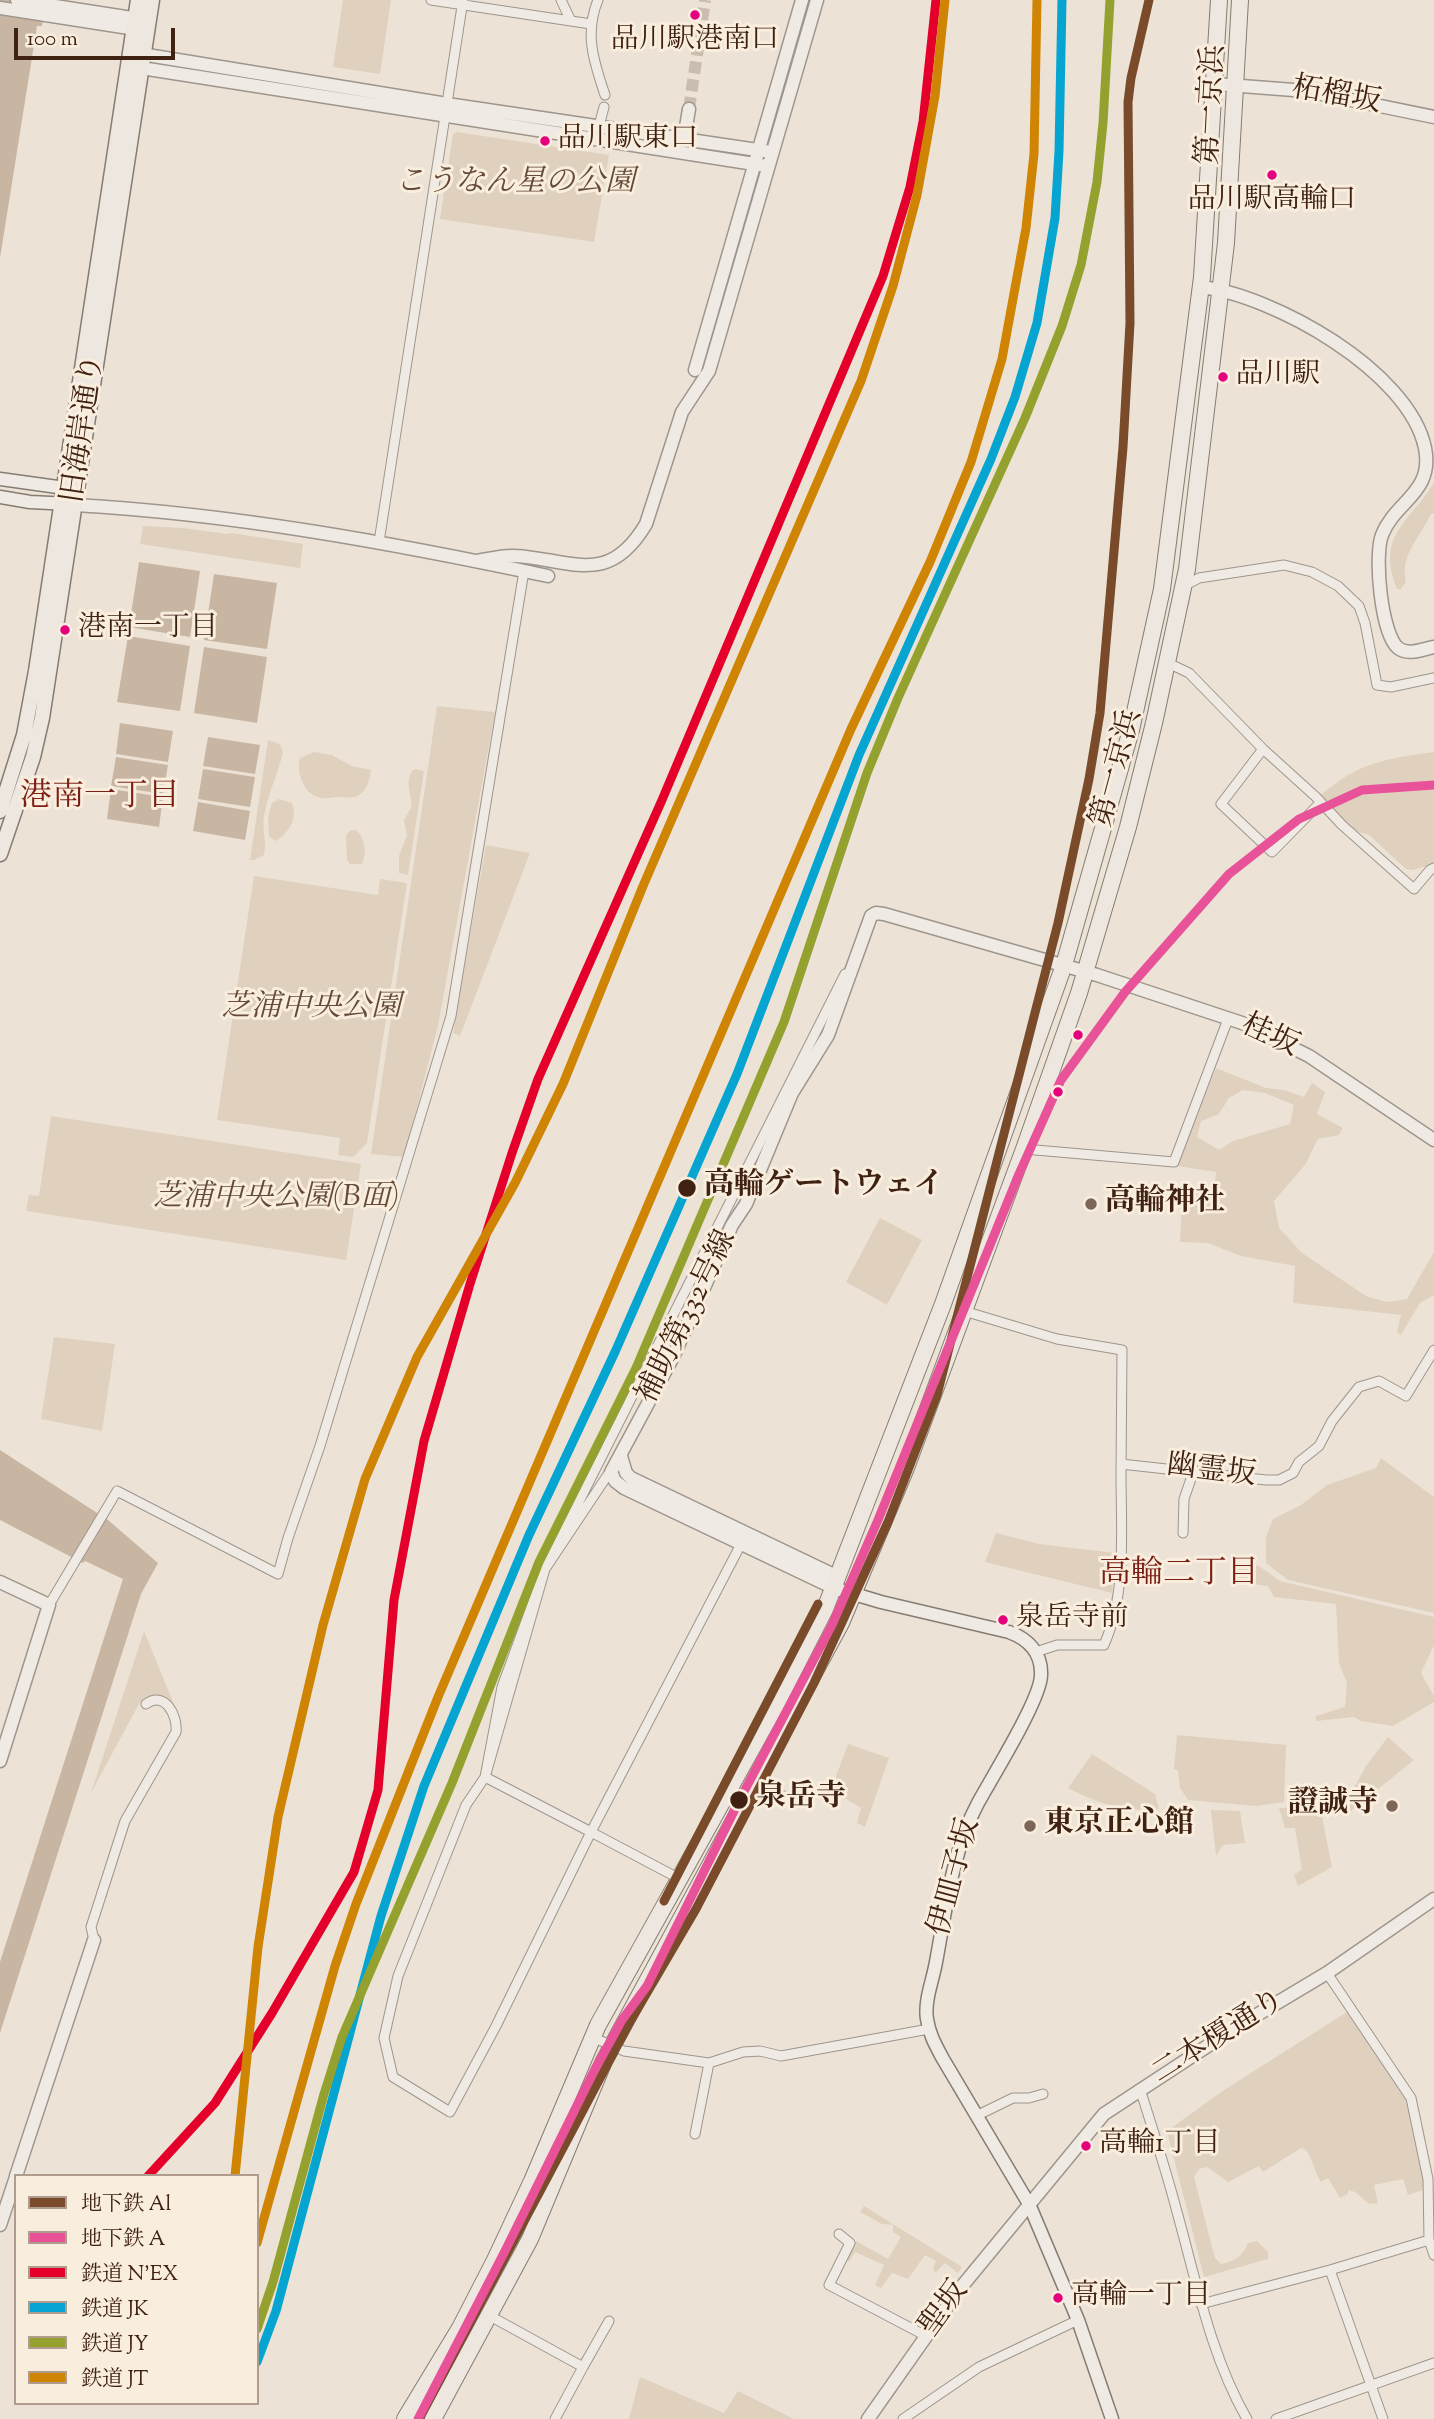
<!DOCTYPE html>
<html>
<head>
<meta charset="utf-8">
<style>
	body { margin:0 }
	#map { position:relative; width:1434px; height:2419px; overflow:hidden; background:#ece3d6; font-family:"Sorts Mill Goudy","Noto Serif JP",serif }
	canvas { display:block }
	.legend { position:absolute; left:14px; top:2174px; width:245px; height:231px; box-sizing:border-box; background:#f9edde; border:2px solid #af9c8c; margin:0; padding:9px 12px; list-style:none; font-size:21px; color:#402212 }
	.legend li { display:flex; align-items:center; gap:14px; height:35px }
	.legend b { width:35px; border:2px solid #af9c8c }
	.scale { position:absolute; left:14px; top:28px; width:161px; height:32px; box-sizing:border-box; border:4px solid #402212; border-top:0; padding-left:9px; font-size:21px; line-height:24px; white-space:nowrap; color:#402212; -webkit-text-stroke:5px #f9edde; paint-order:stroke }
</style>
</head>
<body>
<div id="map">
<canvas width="1434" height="2419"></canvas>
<ul class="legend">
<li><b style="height:9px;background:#7a4b2a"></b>地下鉄 Al</li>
<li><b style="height:9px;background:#e85298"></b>地下鉄 A</li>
<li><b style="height:9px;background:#e4002b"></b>鉄道 N'EX</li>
<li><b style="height:9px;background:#06a4d0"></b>鉄道 JK</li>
<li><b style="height:9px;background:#95a12f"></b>鉄道 JY</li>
<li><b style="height:9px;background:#cf8404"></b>鉄道 JT</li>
</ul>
<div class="scale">100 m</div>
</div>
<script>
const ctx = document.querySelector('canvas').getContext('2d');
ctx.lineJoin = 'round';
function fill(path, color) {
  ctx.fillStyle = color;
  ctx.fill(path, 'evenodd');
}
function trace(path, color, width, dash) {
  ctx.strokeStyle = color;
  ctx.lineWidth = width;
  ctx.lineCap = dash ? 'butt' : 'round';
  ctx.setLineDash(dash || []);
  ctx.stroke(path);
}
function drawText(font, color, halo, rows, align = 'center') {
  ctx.font = font + ' "Sorts Mill Goudy","Noto Serif JP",serif';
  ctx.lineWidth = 6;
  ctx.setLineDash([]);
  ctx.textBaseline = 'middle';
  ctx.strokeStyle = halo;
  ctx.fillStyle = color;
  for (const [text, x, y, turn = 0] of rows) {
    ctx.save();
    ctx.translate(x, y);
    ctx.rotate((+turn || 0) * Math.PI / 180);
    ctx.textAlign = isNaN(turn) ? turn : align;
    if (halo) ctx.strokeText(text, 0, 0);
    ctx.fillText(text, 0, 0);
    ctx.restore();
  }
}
fill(new Path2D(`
	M343 0H391L380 74 333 67Z
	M457 132 609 155 594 242 440 219 453 134Z
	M1434 483V513L1431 514C1421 536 1399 556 1406 582L1401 589H1397C1376 535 1408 524 1434 483Z
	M143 526 183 528 227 534 231 533 303 544 300 568 140 544Z
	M437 706 495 712 438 1026 404 1157 371 1154Z
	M268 740 280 744 283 752C278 773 268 794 264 816 262 830 267 843 264 855L254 860H250Z
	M314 752 332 755 352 766 371 770C370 779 367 790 359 795 354 799 345 797 338 797 333 797 326 799 321 798 304 795 296 773 300 758Z
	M1434 752V864L1413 870 1406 869 1368 834C1349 833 1333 809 1320 796 1358 762 1385 759 1434 752Z
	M414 769 424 771 408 875 399 873V856L407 835 404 820 412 806C411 793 404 779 414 769Z
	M279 799 292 803C298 819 289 832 276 841L269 837 268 817 272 803Z
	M351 830H356C365 839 367 852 362 864H350L347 860 346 835Z
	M486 845 530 853 460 1036 453 1033Z
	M254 876 378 895 380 879 407 883 367 1143 353 1157 338 1155 340 1138 217 1120Z
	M1216 1068 1266 1088 1284 1090 1304 1097 1312 1083 1325 1092 1317 1114 1343 1128 1339 1135 1318 1139 1305 1165 1274 1201 1279 1228 1302 1253 1366 1296 1387 1302 1407 1299 1434 1252V1295L1420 1303 1401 1335 1397 1332 1401 1315 1293 1303 1295 1266 1241 1256 1208 1243 1180 1242 1183 1185 1214 1188 1216 1172 1177 1166ZM1243 1090 1265 1093 1294 1105 1290 1124 1233 1141 1219 1150 1197 1137 1201 1121 1219 1114 1229 1098Z
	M51 1116 361 1164 346 1260 26 1211 29 1195 39 1196Z
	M880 1218 922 1240 887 1305 846 1282Z
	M54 1337 115 1344 102 1431 41 1419Z
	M1381 1458 1434 1497V1613L1288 1580 1266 1563V1537L1273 1519 1301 1505 1327 1485 1376 1468Z
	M996 1533 1039 1544 1115 1553 1112 1593 985 1562Z
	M1234 1564 1259 1566 1280 1581 1434 1617V1645L1421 1673 1434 1696V1702L1393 1726 1361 1721 1354 1717 1316 1721V1716L1345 1707 1347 1683 1339 1663 1336 1604 1274 1597 1268 1586 1236 1582Z
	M144 1631 173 1702C162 1697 152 1691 143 1703L140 1702 91 1793Z
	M1177 1735 1286 1745 1284 1802 1256 1806 1188 1800 1180 1788 1178 1770 1174 1769Z
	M1388 1737 1414 1760 1351 1811 1348 1799 1366 1766Z
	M848 1744 889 1758 865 1827 857 1823 861 1808 831 1790Z
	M1092 1754 1155 1794 1159 1809C1126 1813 1096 1803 1068 1788Z
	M1320 1807 1332 1867 1298 1886 1294 1875 1302 1869 1295 1828H1285L1279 1808Z
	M1211 1810 1240 1811 1245 1843 1223 1845 1216 1856Z
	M1347 2012 1409 2098 1426 2189 1408 2195 1403 2179 1374 2185 1378 2203 1369 2204 1355 2192 1348 2190V2194L1340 2198 1328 2178 1321 2182C1314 2171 1313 2161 1306 2150L1301 2148 1263 2172 1259 2166 1228 2182 1207 2167 1199 2169 1194 2177 1215 2258 1221 2264C1235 2261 1243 2256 1248 2243L1257 2241 1268 2252V2259L1204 2277 1167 2131 1224 2090Z
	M864 2206 962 2267 958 2273 945 2263 935 2273 933 2267 936 2261 925 2255 908 2279 892 2273 881 2288 875 2285 884 2265 855 2252 849 2262 847 2260 856 2241 888 2259 901 2237 893 2232V2225L882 2224 860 2212Z
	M640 2377 724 2413 738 2391 794 2419H629Z`), '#e0d1bf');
fill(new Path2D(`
	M0 0H46L42 26H37L0 258Z
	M139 562 200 571 190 637 129 627Z
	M214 574 277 583 267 649 204 640Z
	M128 636 190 646 180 711 117 702Z
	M204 647 267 657 257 723 194 713Z
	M120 723 173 731 168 762 116 754Z
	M208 737 260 745 255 774 203 766Z
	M116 757 168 765 163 794 111 786Z
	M203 769 255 777 250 807 198 799Z
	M111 789 163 797 159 827 107 819Z
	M198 802 250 811 245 840 193 831Z
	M0 1450 108 1520 158 1563 141 1594 0 2033V1962L123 1579 85 1561 83 1563 0 1520Z`), '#c8b6a3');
trace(new Path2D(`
	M689 109 705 0`), '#cabcaf', 12, [12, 6]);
const minor = new Path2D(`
	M431 0 591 24
	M561 0 571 21
	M598 0C584 34 594 62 605 95
	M599 126 604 107
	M379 542 463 0
	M1184 586 1199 578 1284 565 1312 572 1338 586 1359 606 1365 623 1377 685 1391 687 1434 678
	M1168 663 1189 673 1263 749 1316 797 1342 825 1414 889 1430 870 1434 868
	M1263 749 1221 804 1272 852 1320 803
	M1024 1149 1174 1162 1228 1019
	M964 1311 1057 1339 1122 1350C1122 1391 1121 1433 1121 1474 1121 1530 1127 1593 1104 1645H1057L1036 1652
	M1121 1464 1266 1480H1279L1293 1473 1299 1462 1319 1446 1332 1421 1359 1387 1379 1381 1406 1396 1434 1350
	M615 1480 607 1476 545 1569 502 1687 485 1777 545 1569 845 974
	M1183 1533 1184 1499 1194 1470
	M49 1605 117 1491 278 1574 288 1538 320 1446 451 1016 524 571
	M752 1786 799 1801
	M678 1878 591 1832 496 2026 450 2112 393 2077 384 2038 398 1976 466 1805 485 1777 591 1832 741 1544 744 1545
	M94 1940 91 1927 125 1821 176 1732C178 1715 164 1690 146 1704
	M1327 1973 1411 2098 1428 2179 1429 2240 1434 2255
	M592 2037 624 2051 709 2063 743 2052 760 2051 781 2056 929 2029
	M1140 2089C1153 2130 1166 2170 1177 2212 1196 2280 1211 2357 1247 2419
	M978 2115 1013 2098H1029L1043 2094
	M695 2134 709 2063
	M839 2234 850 2243 829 2285 926 2336
	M1330 2270 1383 2419
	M1201 2304 1330 2270 1429 2240
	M490 2316 583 2367 555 2419
	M583 2367 609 2321
	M903 2419 979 2367 1078 2320
	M1276 2419 1434 2363`);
const tertiary = new Path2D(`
	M17 0 145 20
	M0 8 142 30
	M135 53 447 104 771 152
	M135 67 767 166
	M1215 84 1307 91 1434 117
	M684 139 689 109
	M1201 287C1273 295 1409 371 1425 448 1434 493 1395 501 1382 535 1374 556 1381 633 1398 648 1408 656 1423 649 1434 647
	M695 370 802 0
	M75 505C235 514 392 543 548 576
	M477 561C489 559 503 555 515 556 571 559 608 588 646 524L682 412 709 371 817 0
	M621 1456 626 1473 631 1478 838 1577
	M0 1582 49 1605 0 1761
	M834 1588 624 1488 615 1481 611 1472 673 1357 732 1225 746 1204 792 1093 828 1035 871 916 876 913 884 914 1097 975 1245 1024 1309 1056 1434 1140
	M16 2176 94 1940
	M0 2225 16 2177
	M868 2419 958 2291 1104 2114 1235 2028 1327 1973 1434 1899`);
const secondary = new Path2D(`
	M0 479 72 489
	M0 497 30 502 71 504
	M834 1588 881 1602 1009 1632C1028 1639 1042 1653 1041 1675 1041 1699 992 1777 978 1803 952 1851 946 1909 936 1962 933 1980 924 2001 927 2019 929 2034 936 2046 943 2059L1029 2204 1078 2320 1112 2419`);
const primary = new Path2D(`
	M0 811 24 735 36 671 138 0
	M0 854 33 757 42 718 152 0`);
const trunk = new Path2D(`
	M405 2419 460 2328 495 2260 532 2181 598 2025 776 1705 825 1609 943 1304 1064 965 1131 730 1162 589 1202 277 1219 0
	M433 2419 530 2239 604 2061 841 1623 906 1468 1024 1149 1079 993 1128 827 1154 723 1187 569 1226 243 1240 0`);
trace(minor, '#9e958c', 11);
trace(tertiary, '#9e958c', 15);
trace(secondary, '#857c72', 15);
trace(primary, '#857c72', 17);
trace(trunk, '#857c72', 18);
trace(minor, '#efebe4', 9);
trace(tertiary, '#efebe4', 12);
trace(secondary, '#efebe4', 12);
trace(primary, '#ede7e0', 14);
trace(trunk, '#ede7e0', 16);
trace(new Path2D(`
	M148 2176 215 2103 272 2013 354 1872 378 1790 394 1600 424 1441 470 1284 512 1153 538 1079 662 800 883 276 910 187 923 122 936 0`), '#e4002b', 9);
trace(new Path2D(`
	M257 2362 276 2311 381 1916 424 1786 529 1535 615 1352 737 1074 859 755 991 459 1015 397 1037 323 1055 218 1059 151 1062 0`), '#06a4d0', 9);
trace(new Path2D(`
	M257 2329 273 2282 324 2094 342 2037 452 1783 539 1562 636 1368 784 1022 867 773 898 698 1025 418 1062 326 1081 265 1097 182 1103 123 1110 0`), '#95a12f', 9);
trace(new Path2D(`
	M235 2176 258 1947 278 1817 323 1625 365 1479 417 1357 515 1183 563 1084 643 886 861 381 893 286 917 195 935 96 945 0
	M257 2243 335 1966 356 1904 438 1697 851 729 930 562 971 462 1002 359 1026 228 1034 154 1037 0`), '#cf8404', 9);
trace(new Path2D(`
	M664 1901 818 1604
	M419 2419 631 2020 696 1909 814 1683 888 1522 937 1395 1058 923 1089 779 1100 713 1123 447 1130 323 1128 102 1131 78 1149 0`), '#7a4b2a', 9);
trace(new Path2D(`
	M418 2419 505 2251 595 2069 622 2020 647 1986 739 1801 832 1625 878 1520 1019 1174 1061 1080 1125 992 1229 874 1299 819 1362 790 1434 785`), '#e85298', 9);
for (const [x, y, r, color] of [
	[695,15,6,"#e5007d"],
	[545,141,6,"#e5007d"],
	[1272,175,6,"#e5007d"],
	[1223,377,6,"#e5007d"],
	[65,630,6,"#e5007d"],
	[1078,1035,6,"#e5007d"],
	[1058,1092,6,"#e5007d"],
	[687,1188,10,"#402212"],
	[1091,1204,7,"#7c6657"],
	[1003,1620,6,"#e5007d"],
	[739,1800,10,"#402212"],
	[1392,1806,7,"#7c6657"],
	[1030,1826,7,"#7c6657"],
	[1086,2146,6,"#e5007d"],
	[1058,2298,6,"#e5007d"]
]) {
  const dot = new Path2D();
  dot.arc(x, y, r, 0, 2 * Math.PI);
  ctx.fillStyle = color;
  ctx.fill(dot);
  trace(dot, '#f9edde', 2.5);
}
drawText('28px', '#402212', '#f9edde', [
	["品川駅港南口",695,42,"center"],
	["品川駅東口",558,141],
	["品川駅高輪口",1272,202,"center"],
	["品川駅",1236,377],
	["港南一丁目",78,630],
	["泉岳寺前",1016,1620],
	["高輪1丁目",1099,2146],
	["高輪一丁目",1071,2298]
], 'left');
drawText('30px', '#402212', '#f9edde', [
	["柘榴坂",1336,98,10],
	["第一京浜",1214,105,-87],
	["旧海岸通り",86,429,-82],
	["第一京浜",1119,769,-75],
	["桂坂",1269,1038,25],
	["補助第332号線",689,1318,-64],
	["幽霊坂",1211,1473,7],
	["伊皿子坂",957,1878,-75],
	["二本榎通り",1220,2039,-32],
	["聖坂",946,2310,-54]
]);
drawText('italic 30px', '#664a38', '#f9edde', [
	["こうなん星の公園",515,185],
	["芝浦中央公園",311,1010],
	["芝浦中央公園(B面)",276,1200]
]);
drawText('bold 30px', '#402212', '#f9edde', [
	["高輪ゲートウェイ",704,1188],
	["泉岳寺",756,1800]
], 'left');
drawText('bold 30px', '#402212', '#f9edde', [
	["高輪神社",1105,1204],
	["證誠寺",1378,1806,"right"],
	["東京正心館",1044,1826]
], 'left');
drawText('32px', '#7a1f14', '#f9edde', [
	["港南一丁目",100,800],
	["高輪二丁目",1179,1577]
]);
</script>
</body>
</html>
